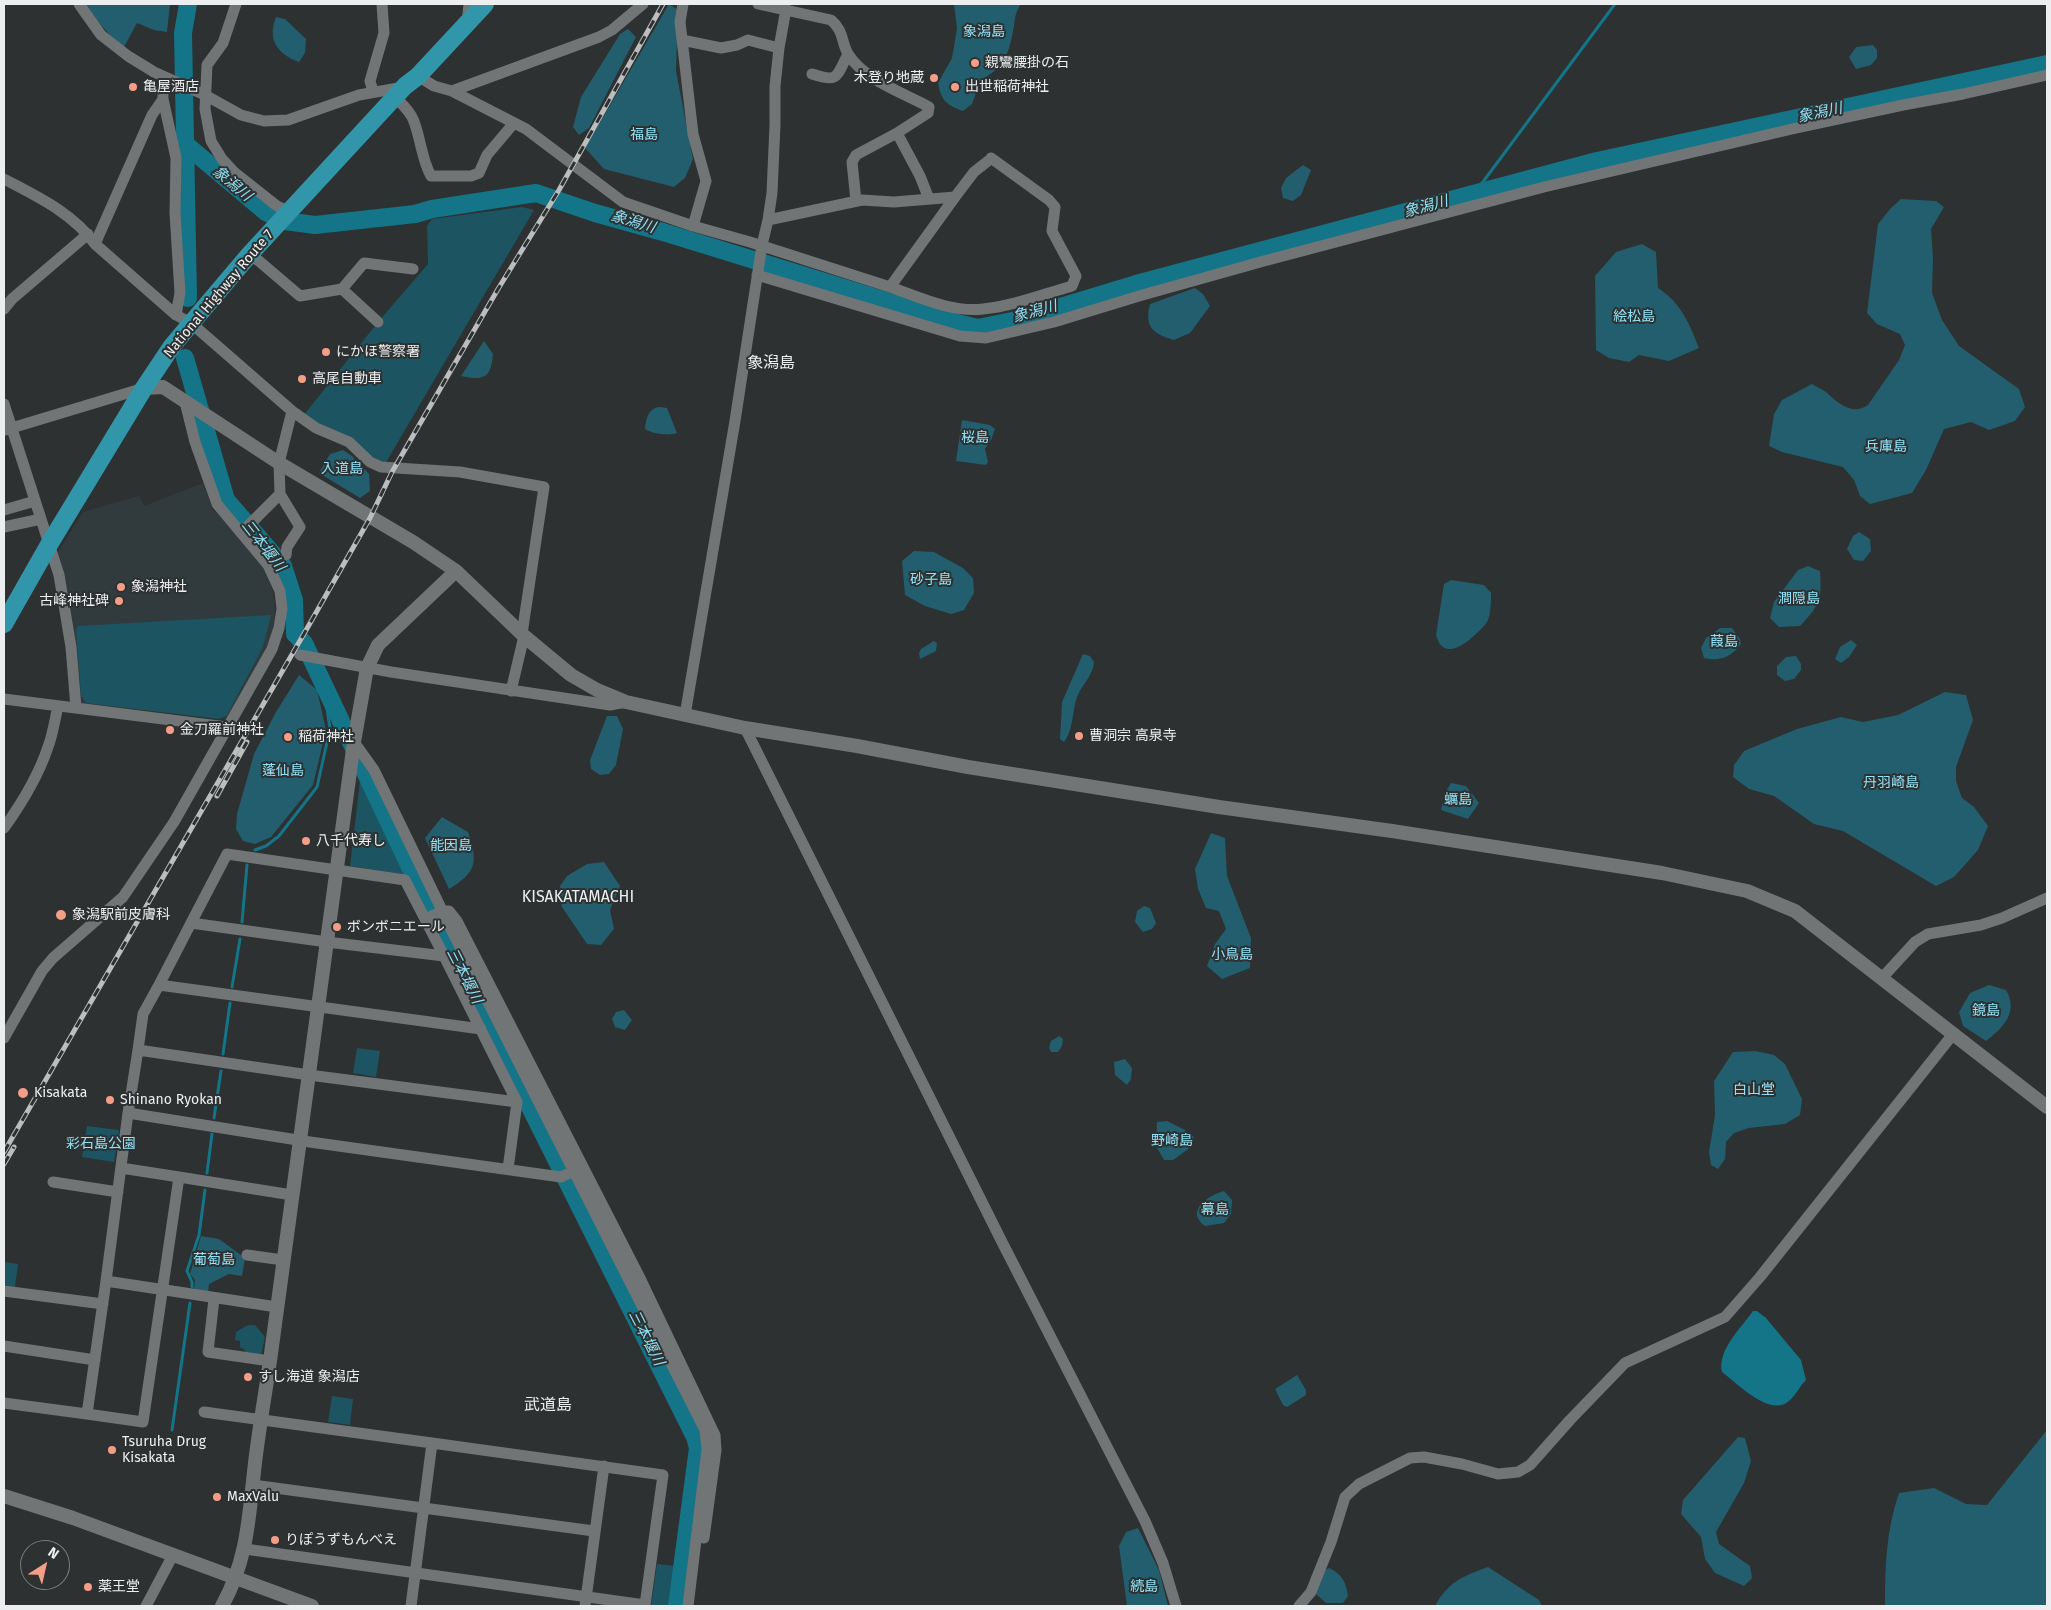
<!DOCTYPE html>
<html>
<head>
<meta charset="utf-8">
<style>
	body { margin:0 }
	#map { position:relative; width:2051px; height:1610px; overflow:hidden; background:#2d3131; font-family:"Fira Sans",sans-serif }
	canvas { display:block }
	.frame { position:absolute; inset:0; border:5px solid #eceeef; pointer-events:none }
	.north { position:absolute; left:20px; top:1540px; width:50px; height:50px; box-sizing:border-box; background:#2d3131; border:1px solid #797d7d; border-radius:50%; rotate:35deg; font-size:14px; font-weight:700; line-height:20px; text-align:center; color:#eceeef }
	.north::after { content:''; display:block; margin:auto; width:18px; height:22px; background:#f49e87; clip-path:polygon(50% 0,100% 100%,50% 72%,0 100%) }
</style>
</head>
<body>
<div id="map">
<canvas width="2051" height="1610"></canvas>
<div class="frame"></div>
<div class="north">N</div>
</div>
<script>
const ctx = document.querySelector('canvas').getContext('2d');
ctx.lineJoin = 'round';
function fill(path, color) {
  ctx.fillStyle = color;
  ctx.fill(path, 'evenodd');
}
function trace(path, color, width, dash) {
  ctx.strokeStyle = color;
  ctx.lineWidth = width;
  ctx.lineCap = dash ? 'butt' : 'round';
  ctx.setLineDash(dash || []);
  ctx.stroke(path);
}
function drawText(font, color, halo, rows, align = 'center') {
  ctx.font = font + ' "Fira Sans","Noto Sans JP",sans-serif';
  ctx.lineWidth = 4;
  ctx.setLineDash([]);
  ctx.textBaseline = 'middle';
  ctx.strokeStyle = halo;
  ctx.fillStyle = color;
  for (const [text, x, y, turn = 0] of rows) {
    ctx.save();
    ctx.translate(x, y);
    ctx.rotate((+turn || 0) * Math.PI / 180);
    ctx.textAlign = isNaN(turn) ? turn : align;
    if (halo) ctx.strokeText(text, 0, 0);
    ctx.fillText(text, 0, 0);
    ctx.restore();
  }
}
fill(new Path2D(`
	M203 483 212 509 236 533 266 571 273 591 275 612 274 630 268 645 226 719 80 704 58 552 83 512 139 496 144 506Z`), '#313b3e');
fill(new Path2D(`
	M522 207 534 210 385 464 303 416 378 322 428 264 427 226 432 219Z
	M271 615 263 647 227 715 219 719 86 703 81 695 76 630 78 626Z
	M360 781 406 875 350 866Z
	M357 1048 380 1051 376 1077 353 1073Z
	M87 1126 119 1130 114 1162 82 1157Z
	M4 1262 18 1264 15 1287 4 1285Z
	M248 1325H255L265 1337 261 1356 245 1354V1350L240 1347V1341L235 1340 236 1332Z
	M332 1396 353 1399 350 1425 328 1422Z
	M657 1564 676 1566 670 1606H651Z`), '#1c5461');
fill(new Path2D(`
	M83 4H170L167 32 154 30 137 23 124 47H120Z
	M669 4 678 10 676 71 693 159 685 178 674 187 604 169 585 148Z
	M954 4H1021C1016 11 1015 17 1014 26 1009 53 1006 66 981 80L972 104 963 111C946 105 941 100 938 83L952 58 957 29Z
	M276 17 285 19 306 39 305 53 299 62C277 54 267 39 276 17Z
	M628 29 636 37 589 128 579 135 573 127 581 97 620 34Z
	M1873 45 1877 50V58L1871 65 1856 69 1849 57 1856 47Z
	M1303 165 1311 170 1301 195 1293 201 1283 198 1281 188 1286 178Z
	M1901 199 1936 201 1944 207 1931 229 1933 258 1932 293 1942 320 1959 346 2019 389 2025 407 2015 421 1989 430 1971 422 1944 429 1926 470 1912 493 1870 504 1860 496 1854 480 1843 467 1782 452 1769 446 1774 414 1782 400 1812 384C1816 387 1822 389 1826 392 1838 403 1851 416 1868 405L1899 360 1905 345 1900 334 1877 324 1867 313 1878 224 1891 208Z
	M1642 244 1656 252 1658 288C1682 304 1689 323 1699 348L1669 361 1639 355 1629 362 1609 358 1596 350 1595 276 1616 252Z
	M1195 288 1203 294 1210 306 1190 333 1174 340C1153 334 1144 327 1150 304Z
	M484 341 493 354C491 378 484 381 461 376Z
	M660 407 667 408 677 433C669 436 652 434 645 429 646 419 648 408 660 407Z
	M962 420 990 425 995 429 991 440 985 449 988 462 986 465 956 461Z
	M343 450 352 456 369 474 370 491 360 498 319 473 330 454Z
	M1859 532 1870 539 1871 551 1863 561 1854 560 1847 549 1853 536Z
	M914 551 934 552 963 568 973 578 974 593 964 610 951 614 925 606 905 595 902 561Z
	M1808 566 1820 571C1822 600 1820 605 1800 626L1779 627 1770 618 1774 602 1798 570Z
	M1451 580 1484 585 1491 593C1491 602 1491 612 1488 620 1486 625 1481 629 1478 632 1466 644 1443 662 1436 635L1444 584Z
	M1720 628H1732L1740 639 1741 644C1731 657 1720 662 1704 658L1701 648 1706 638Z
	M1851 640 1857 645 1849 657 1841 663 1835 659 1840 647Z
	M934 641 937 643 936 651 920 659 919 653 921 649Z
	M1083 654 1090 656 1094 662C1093 676 1082 684 1077 697 1072 711 1074 729 1064 742L1060 739 1062 702Z
	M1796 656 1801 664V670L1794 679 1785 681 1777 675V666L1786 657Z
	M299 675 317 690 326 730 313 785 271 837 255 844 243 841 236 829 237 814 254 754 276 712Z
	M1945 692 1966 695 1973 720 1956 767V781L1962 798 1974 807 1988 826 1978 850 1954 877 1936 886 1843 831 1814 824 1774 796 1749 789 1733 777 1734 765 1744 751 1797 729 1841 717 1863 722 1898 715Z
	M607 716H617L623 729 616 765 609 774 600 775 591 769 590 760Z
	M1451 783 1466 786 1479 803 1468 819 1441 810 1445 793Z
	M442 817 468 832C478 862 477 872 449 889L425 838Z
	M1211 833 1225 838 1227 876 1251 938 1250 968 1222 979 1207 966 1215 944 1226 929 1219 911 1206 908 1198 889 1195 869Z
	M604 862 620 886 610 910 614 929 601 945 587 944 562 907 560 886 567 876 587 864Z
	M1144 906 1150 908 1156 923 1152 929 1143 932 1135 922 1137 911Z
	M1989 985 2006 990C2019 1012 2003 1028 1986 1041L1963 1026 1959 1012 1970 993Z
	M624 1010 632 1020 625 1030 615 1027 612 1019 616 1012Z
	M1059 1036 1063 1039 1062 1046 1058 1052H1051L1049 1048 1051 1041Z
	M1755 1051 1774 1055 1785 1064 1802 1099 1800 1115 1785 1124 1749 1128 1734 1133 1726 1142 1725 1159 1718 1169 1711 1165 1709 1152 1715 1115 1714 1081 1733 1052Z
	M1125 1059 1132 1068 1131 1079 1127 1085 1115 1075 1114 1062Z
	M1167 1121 1185 1130 1194 1137 1191 1147 1173 1160H1164L1156 1146 1157 1122Z
	M1224 1191 1232 1200 1231 1214 1224 1223 1205 1226C1184 1211 1209 1195 1224 1191Z
	M201 1236 219 1239 245 1258 242 1276 229 1274 209 1284 208 1293 194 1291 195 1280 190 1274Z
	M1297 1375 1306 1390V1395L1287 1407 1283 1405 1275 1389Z
	M2047 1430V1606H1885C1885 1567 1886 1530 1899 1493L1934 1488 1966 1504 1987 1505Z
	M1738 1437 1745 1438 1751 1461 1744 1483 1716 1532 1719 1544 1750 1566 1752 1578 1744 1586 1715 1573 1705 1559 1701 1537 1681 1514 1683 1500Z
	M1138 1528 1159 1570 1168 1606H1127L1119 1546 1126 1532Z
	M1488 1567 1539 1600 1542 1606H1435C1448 1582 1463 1576 1488 1567Z
	M1329 1568C1342 1574 1346 1582 1348 1596L1343 1603H1326L1316 1594 1325 1570Z`), '#225e6d');
fill(new Path2D(`
	M1753 1311H1757L1766 1318 1801 1360 1806 1380C1800 1386 1795 1396 1789 1401 1770 1418 1737 1383 1722 1372 1717 1350 1742 1327 1753 1311Z`), '#147488');
trace(new Path2D(`
	M1474 194 1615 4
	M255 850 266 846 279 836 317 787 330 729 324 688
	M242 922 247 865
	M232 987 240 939
	M223 1054 230 1003
	M214 1118 221 1071
	M207 1173 212 1134
	M192 1287V1282L187 1271 199 1235 205 1190
	M172 1430 190 1303`), '#147488', 3);
trace(new Path2D(`
	M185 144 266 212 285 221 315 225 415 214 432 209 536 193 595 213 663 232 961 324 978 328 1017 320 1136 284 1597 161 2047 64
	M188 298 183 33 188 4
	M185 358 226 500 283 566 294 600 295 634 304 643 410 867 695 1437 698 1448 677 1606`), '#147488', 18);
trace(new Path2D(`
	M79 4 101 35 128 56 154 72 205 95 241 115 264 121 288 120 359 95 404 87
	M236 4 223 43 207 65 205 109 211 141 222 159 234 172 277 206 290 212
	M683 4 680 22 693 134 706 181 693 226
	M758 4 831 20C844 31 841 41 848 54 864 80 904 93 929 107L928 113 897 133 856 155 852 162 856 201
	M467 24 469 4
	M682 40 721 48 737 45 748 40 779 48
	M812 74C839 83 836 77 848 54
	M163 76V99L176 158 175 213 180 293 176 315
	M418 76 434 86 452 91 526 129 623 202 693 226 750 242 890 287 955 197
	M373 91 370 81 384 33 382 4
	M452 91 599 37 612 30 643 4
	M395 97C402 104 409 110 413 119 421 138 421 158 431 176H471L479 173 487 155 514 123
	M897 133 920 176 929 199
	M4 179C36 196 73 213 95 244L176 315 191 323 292 411 279 463 280 494 241 533
	M768 220 772 193 775 125V86L779 48 786 9
	M95 244 152 115 163 99
	M249 255 259 261 300 296 342 289 364 263 413 269
	M757 275 960 336 986 338 1054 322 1139 296 1264 261 1544 187 1792 129 1903 105 1963 94 2047 75
	M890 287C919 297 952 313 983 309 1013 306 1044 294 1072 286L1076 276 1052 231 1055 207 1049 200 991 158
	M342 289 378 322
	M4 309 12 299 88 234
	M4 404 59 575 71 647 76 708
	M292 411 316 428 349 442 370 462 381 467 460 472 544 487 522 634
	M5 430 144 388
	M280 494 300 527 287 547 286 555
	M4 510 35 501
	M4 527 41 519
	M300 655 391 672 610 705 626 702
	M511 691 524 636
	M4 699 227 727
	M685 715 735 421 762 245 768 220 862 200 894 202 955 197 974 172 988 161
	M745 728 1002 1242 1145 1521 1163 1563 1176 1606
	M354 742 374 770 454 935 705 1430 707 1450 688 1606
	M4 828C22 803 38 777 48 747 53 734 55 719 58 706
	M425 919 443 911H449L457 921 640 1278 715 1435 716 1450 704 1538
	M191 923 227 854 405 880 444 956
	M1882 978 1915 942 1928 934 1981 925 2002 918 2047 898
	M159 985 191 923 327 942 444 956 517 1102
	M4 1038 42 971 53 958 123 897 174 822 272 649 279 628 282 609 280 591 268 565 217 504 195 442 185 402
	M138 1050 143 1014 159 985 481 1029
	M128 1113 138 1050 309 1075 517 1102 508 1169
	M121 1168 179 1177
	M53 1182 118 1192
	M247 1255 283 1260
	M106 1281 128 1113 310 1142 561 1177 574 1171
	M4 1291 103 1304
	M214 1299 208 1352 270 1361
	M4 1346 95 1360
	M4 1403 87 1414 106 1281 277 1307
	M204 1412 432 1443 411 1606
	M87 1414 143 1422 179 1177 292 1195
	M253 1485 594 1531
	M245 1549 645 1605 663 1475 432 1443
	M146 1606 173 1555
	M585 1606 604 1466
	M1299 1606 1311 1592 1331 1542 1345 1497 1359 1484 1410 1458 1424 1457 1462 1464 1498 1474 1518 1472 1530 1465 1570 1420 1625 1363 1725 1317 1760 1277 1954 1033`), '#717575', 11);
trace(new Path2D(`
	M144 388 163 387 279 463 413 542 456 571 524 636 571 675 597 690 626 702 745 728 857 746 968 767 1219 807 1392 831 1662 873 1747 891 1795 911 2047 1107
	M4 1496 73 1518 312 1606
	M222 1606C248 1560 249 1514 255 1463 259 1429 265 1395 270 1361L354 742 367 668 378 645 456 571`), '#717575', 14);
trace(new Path2D(`
	M4 624 50 543 144 388 172 346 249 255 405 86 418 76 485 4`), '#3296aa', 18);
const rail = new Path2D(`
	M217 796 247 742
	M4 1152 305 632 370 518 392 472 498 289 559 190 663 4
	M4 1164 14 1147`);
trace(rail, '#bbbdbe', 5);
trace(rail, '#2d3131', 3, [9]);
for (const [x, y, r, color] of [
	[975,63,5,"#f49e87"],
	[934,78,5,"#f49e87"],
	[133,87,5,"#f49e87"],
	[955,87,5,"#f49e87"],
	[326,352,5,"#f49e87"],
	[302,379,5,"#f49e87"],
	[121,587,5,"#f49e87"],
	[119,601,5,"#f49e87"],
	[170,730,5,"#f49e87"],
	[1079,736,5,"#f49e87"],
	[288,737,5,"#f49e87"],
	[306,841,5,"#f49e87"],
	[61,915,6,"#f49e87"],
	[337,927,5,"#f49e87"],
	[23,1093,6,"#f49e87"],
	[110,1100,5,"#f49e87"],
	[248,1377,5,"#f49e87"],
	[112,1450,5,"#f49e87"],
	[217,1497,5,"#f49e87"],
	[275,1540,5,"#f49e87"],
	[88,1587,5,"#f49e87"]
]) {
  const dot = new Path2D();
  dot.arc(x, y, r, 0, 2 * Math.PI);
  ctx.fillStyle = color;
  ctx.fill(dot);
  trace(dot, '#2d3131', 2);
}
drawText('14px', '#93e3f8', '#2d3131', [
	["象潟島",984,32],
	["福島",644,135],
	["絵松島",1634,317],
	["桜島",975,438],
	["兵庫島",1886,447],
	["入道島",342,469],
	["砂子島",931,580],
	["澗隠島",1799,599],
	["葭島",1724,642],
	["蓬仙島",283,771],
	["丹羽崎島",1891,783],
	["蠣島",1458,800],
	["能因島",451,846],
	["小鳥島",1232,955],
	["鏡島",1986,1011],
	["白山堂",1754,1090],
	["野崎島",1172,1141],
	["彩石島公園",101,1144],
	["幕島",1215,1210],
	["葡萄島",214,1260],
	["続島",1144,1587]
]);
drawText('14px', '#eceeef', '#2d3131', [
	["親鸞腰掛の石",985,63],
	["木登り地蔵",924,78,"right"],
	["亀屋酒店",143,87],
	["出世稲荷神社",965,87],
	["にかほ警察署",336,352],
	["高尾自動車",312,379],
	["象潟神社",131,587],
	["古峰神社碑",109,601,"right"],
	["金刀羅前神社",180,730],
	["曹洞宗 高泉寺",1089,736],
	["稲荷神社",298,737],
	["八千代寿し",316,841],
	["象潟駅前皮膚科",72,915],
	["ボンボニエール",347,927],
	["Kisakata",34,1093],
	["Shinano Ryokan",120,1100],
	["すし海道 象潟店",258,1377],
	["Tsuruha Drug",122,1442],
	["Kisakata",122,1458],
	["MaxValu",227,1497],
	["りぽうずもんべえ",285,1540],
	["薬王堂",98,1587]
], 'left');
drawText('14px', '#eceeef', '#2d3131', [
	["National Highway Route 7",219,294,-50]
]);
drawText('italic 15px', '#90e0f5', '#2d3131', [
	["象潟川",1820,113,-12],
	["象潟川",232,184,40],
	["象潟川",1426,207,-15],
	["象潟川",633,222,17],
	["象潟川",1035,312,-15],
	["三本堰川",263,546,52],
	["三本堰川",464,976,63],
	["三本堰川",646,1338,63]
]);
drawText('16px', '#eceeef', '#2d3131', [
	["象潟島",771,364],
	["KISAKATAMACHI",578,898],
	["武道島",548,1406]
]);
</script>
</body>
</html>
